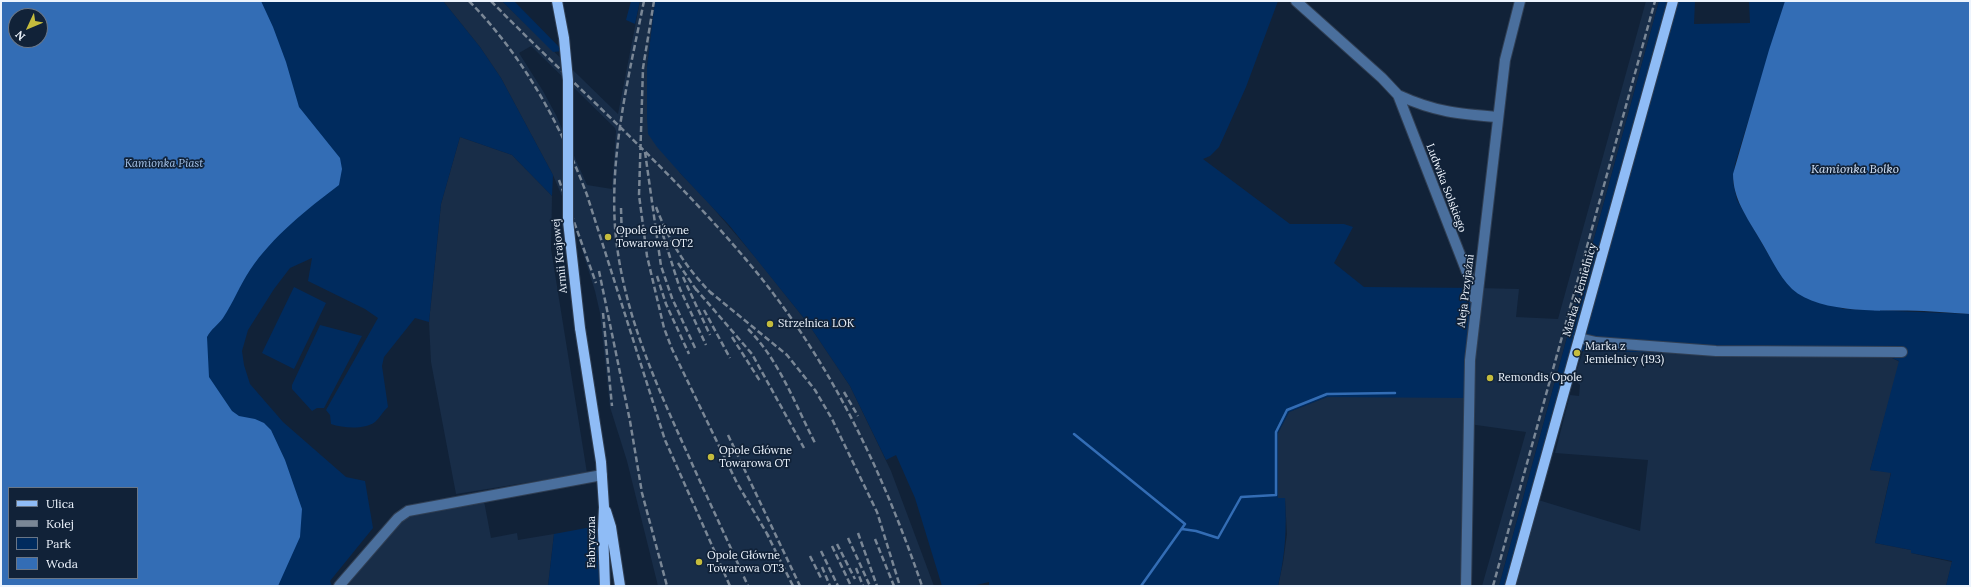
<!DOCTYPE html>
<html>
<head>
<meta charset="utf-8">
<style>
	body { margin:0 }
	#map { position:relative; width:1971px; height:587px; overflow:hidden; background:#112238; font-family:Lora,serif }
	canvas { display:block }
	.frame { position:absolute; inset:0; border:2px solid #edf4fd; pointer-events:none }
	.legend { position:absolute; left:8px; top:487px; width:130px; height:92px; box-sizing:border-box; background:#112238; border:1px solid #697687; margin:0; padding:5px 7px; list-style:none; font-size:12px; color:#edf4fd }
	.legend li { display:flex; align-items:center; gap:8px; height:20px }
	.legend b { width:20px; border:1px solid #697687 }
	.north { position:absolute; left:8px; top:8px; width:40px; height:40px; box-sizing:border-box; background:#112238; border:1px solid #697687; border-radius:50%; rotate:226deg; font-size:11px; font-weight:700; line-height:16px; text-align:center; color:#edf4fd }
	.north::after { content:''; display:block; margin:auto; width:14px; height:18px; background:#c5bc3d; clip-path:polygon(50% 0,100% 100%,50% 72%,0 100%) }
</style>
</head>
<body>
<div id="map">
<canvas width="1971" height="587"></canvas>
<div class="frame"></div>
<ul class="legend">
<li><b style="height:5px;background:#8fbcf6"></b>Ulica</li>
<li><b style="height:5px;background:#7a8796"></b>Kolej</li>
<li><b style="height:11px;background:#002b5e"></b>Park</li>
<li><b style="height:11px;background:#336db5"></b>Woda</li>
</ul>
<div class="north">N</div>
</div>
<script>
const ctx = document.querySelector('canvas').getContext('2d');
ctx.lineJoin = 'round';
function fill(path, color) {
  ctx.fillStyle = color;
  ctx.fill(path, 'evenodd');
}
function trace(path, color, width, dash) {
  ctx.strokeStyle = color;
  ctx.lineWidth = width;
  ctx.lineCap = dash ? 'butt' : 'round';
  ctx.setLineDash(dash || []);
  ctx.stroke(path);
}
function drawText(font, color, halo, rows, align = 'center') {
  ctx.font = font + ' Lora,serif';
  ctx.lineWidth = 3.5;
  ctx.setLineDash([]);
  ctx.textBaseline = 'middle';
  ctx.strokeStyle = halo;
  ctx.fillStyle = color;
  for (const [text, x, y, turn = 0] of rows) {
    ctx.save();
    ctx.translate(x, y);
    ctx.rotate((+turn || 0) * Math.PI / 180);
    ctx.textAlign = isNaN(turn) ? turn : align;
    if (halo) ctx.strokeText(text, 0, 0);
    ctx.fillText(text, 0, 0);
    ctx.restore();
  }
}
fill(new Path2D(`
	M443 1H502L618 114 640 1H655L647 67V92L680 173 707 201 756 258 807 322 850 386 891 471 934 586H658L627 461 610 407 600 313 595 291 575 227 553 175 501 78 480 47ZM531 46 615 128 616 131 612 189 587 185 556 115 543 91 519 53Z
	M1646 1H1659L1499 586H1482L1526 432 1469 424 1466 586H1278L1283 563 1287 534 1285 499 1278 498V433L1289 412 1327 397 1347 396 1478 288 1519 289 1516 317 1558 319Z
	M460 137 512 155 552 196 551 249 587 473 456 494 431 362 429 322 441 204Z
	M1583 351 1888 356 1900 362 1870 470 1891 472 1875 543 1911 550V553L1952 562 1946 586H1510L1535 499 1640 531 1648 460 1555 453 1570 395 1579 396 1580 385 1574 379Z
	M484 501 491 538 517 533 518 540 554 534 548 586H339L398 518Z`), '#182d48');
fill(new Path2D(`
	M1 1H443L480 47 501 78 553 175 552 196 512 155 460 137 441 204 429 322 415 318 384 357 382 366 388 407C383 411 380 418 375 422 364 430 343 428 331 424L330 415 326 410 378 318 365 309 308 281 312 258 290 268 274 289 248 330 242 351 244 365 250 384 283 422 346 477 365 481 373 528 330 581 332 586H1ZM16 16H40V40H16ZM9 488H137V578H9Z
	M502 1H514L563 51 553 52Z
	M631 1H640L635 24 626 20Z
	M655 1H1278L1246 87 1219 147 1210 156 1203 159 1290 224H1344L1353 227 1334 263 1364 287 1478 288 1469 398 1327 397 1289 412 1278 433V498H1285C1287 529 1285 556 1278 586H989V582L972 586H942L915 498 896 455 886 460 850 386 807 322 729 225 680 173 657 147 648 134 647 118V67Z
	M1659 1H1695L1694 24 1750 23 1749 1H1785L1735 164 1733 182 1737 200 1771 259 1792 289 1844 309 1970 314V586H1946L1952 561 1911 553V550L1875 543 1891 473 1870 470 1899 361 1888 356 1576 351 1510 586H1499Z
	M294 287 326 303 294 369 262 353Z
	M320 325 362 336 324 408H317L312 411 292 389V385Z
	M597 526 600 586H548L554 534Z`), '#002b5e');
fill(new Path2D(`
	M1 1H261L273 27 286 62 299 107 340 158 342 169 339 185C306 210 273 236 250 270 240 285 233 303 223 318 218 325 211 329 207 337L209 377 232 411 239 416 255 419 264 423 271 430 285 460 302 509 300 537 278 586H1ZM16 16H40V40H16ZM9 488H137V578H9Z
	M1785 1H1970V314C1955 313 1940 312 1924 311 1888 310 1820 315 1792 289 1778 275 1769 254 1759 238 1747 217 1733 199 1733 174L1769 50Z`), '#336db5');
trace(new Path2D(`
	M1074 434 1185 524 1141 586
	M1182 529 1196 531 1218 538 1241 497 1276 495V432L1287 410 1327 394 1395 393`), '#336db5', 2.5);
const minor = new Path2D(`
	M1296 1 1382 78 1398 95 1473 288 1474 298
	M1398 95C1435 112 1459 114 1498 117
	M1579 338 1596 342 1716 351 1902 352
	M339 586 398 518 408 511 602 475
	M1466 586 1470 360 1505 60 1520 1`);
const major = new Path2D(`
	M580 328 601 462 604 507 603 530 605 586
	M606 511 611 527 620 586
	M1510 586 1673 1`);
trace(minor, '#303f54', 12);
trace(major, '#303f54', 12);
trace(minor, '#4a6f9d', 10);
trace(major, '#8fbcf6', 10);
trace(new Path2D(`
	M469 1C523 56 560 123 587 195L665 440 730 586
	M491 1C581 93 681 178 762 279 835 371 884 475 922 586
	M644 1C629 75 610 151 615 227 621 305 652 375 684 446 705 493 727 539 748 586
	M654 1 643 68 639 195 647 256 664 328 672 349 737 483 769 537
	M645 152 661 266 672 298 696 350
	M559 180 596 283
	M656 207C669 241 686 268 712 294
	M621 208 622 242
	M663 235 680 289 706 345
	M678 263 697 291
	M599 271 630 421 642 493 667 586
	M657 276 666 304 689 354
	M683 277 710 335
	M695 288 752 354 804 448
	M709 291 787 355 815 390 832 419 877 512 899 583
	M704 310 730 358
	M603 313 612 406
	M748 329C779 360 795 404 815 443
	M732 337 760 381
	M844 392 858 416
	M728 435 800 586
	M766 532 793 586
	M858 533 877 586
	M848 538 870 586
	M875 539 894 586
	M837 544 855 579
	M832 546 851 586
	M821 551 838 586
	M810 556 821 578
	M822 567 830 586
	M856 568 863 586
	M1493 586 1655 1`), '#7a8796', 2.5, [6, 3]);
const majorBridge = new Path2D(`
	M557 1 564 38 568 80V221L580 328`);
trace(majorBridge, '#303f54', 12, []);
trace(majorBridge, '#8fbcf6', 10);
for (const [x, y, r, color] of [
	[608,237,4,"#c5bc3d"],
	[770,324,4,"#c5bc3d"],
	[1577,353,4,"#c5bc3d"],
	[1490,378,4,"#c5bc3d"],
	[711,457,4,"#c5bc3d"],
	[699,562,4,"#c5bc3d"]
]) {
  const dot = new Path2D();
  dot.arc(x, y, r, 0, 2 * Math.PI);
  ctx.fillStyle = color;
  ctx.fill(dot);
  trace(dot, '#112238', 1.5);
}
drawText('italic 11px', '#a7c5eb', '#112238', [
	["Kamionka Piast",164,164]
]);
drawText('11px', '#edf4fd', '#112238', [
	["Ludwika Solskiego",1446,188,69],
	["Armii Krajowej",560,256,-96],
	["Marka z Jemielnicy",1580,290,-74],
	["Aleja Przyjaźni",1466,291,-83],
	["Fabryczna",592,542,-90]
]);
drawText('11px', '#edf4fd', '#112238', [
	["Opole Główne",616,231],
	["Towarowa OT2",616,244],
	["Strzelnica LOK",778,324],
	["Marka z",1585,347],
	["Jemielnicy (193)",1585,360],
	["Remondis Opole",1498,378],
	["Opole Główne",719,451],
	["Towarowa OT",719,464],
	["Opole Główne",707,556],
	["Towarowa OT3",707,569]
], 'left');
drawText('italic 12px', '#d5e4f8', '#112238', [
	["Kamionka Bolko",1855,170]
]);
</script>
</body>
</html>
